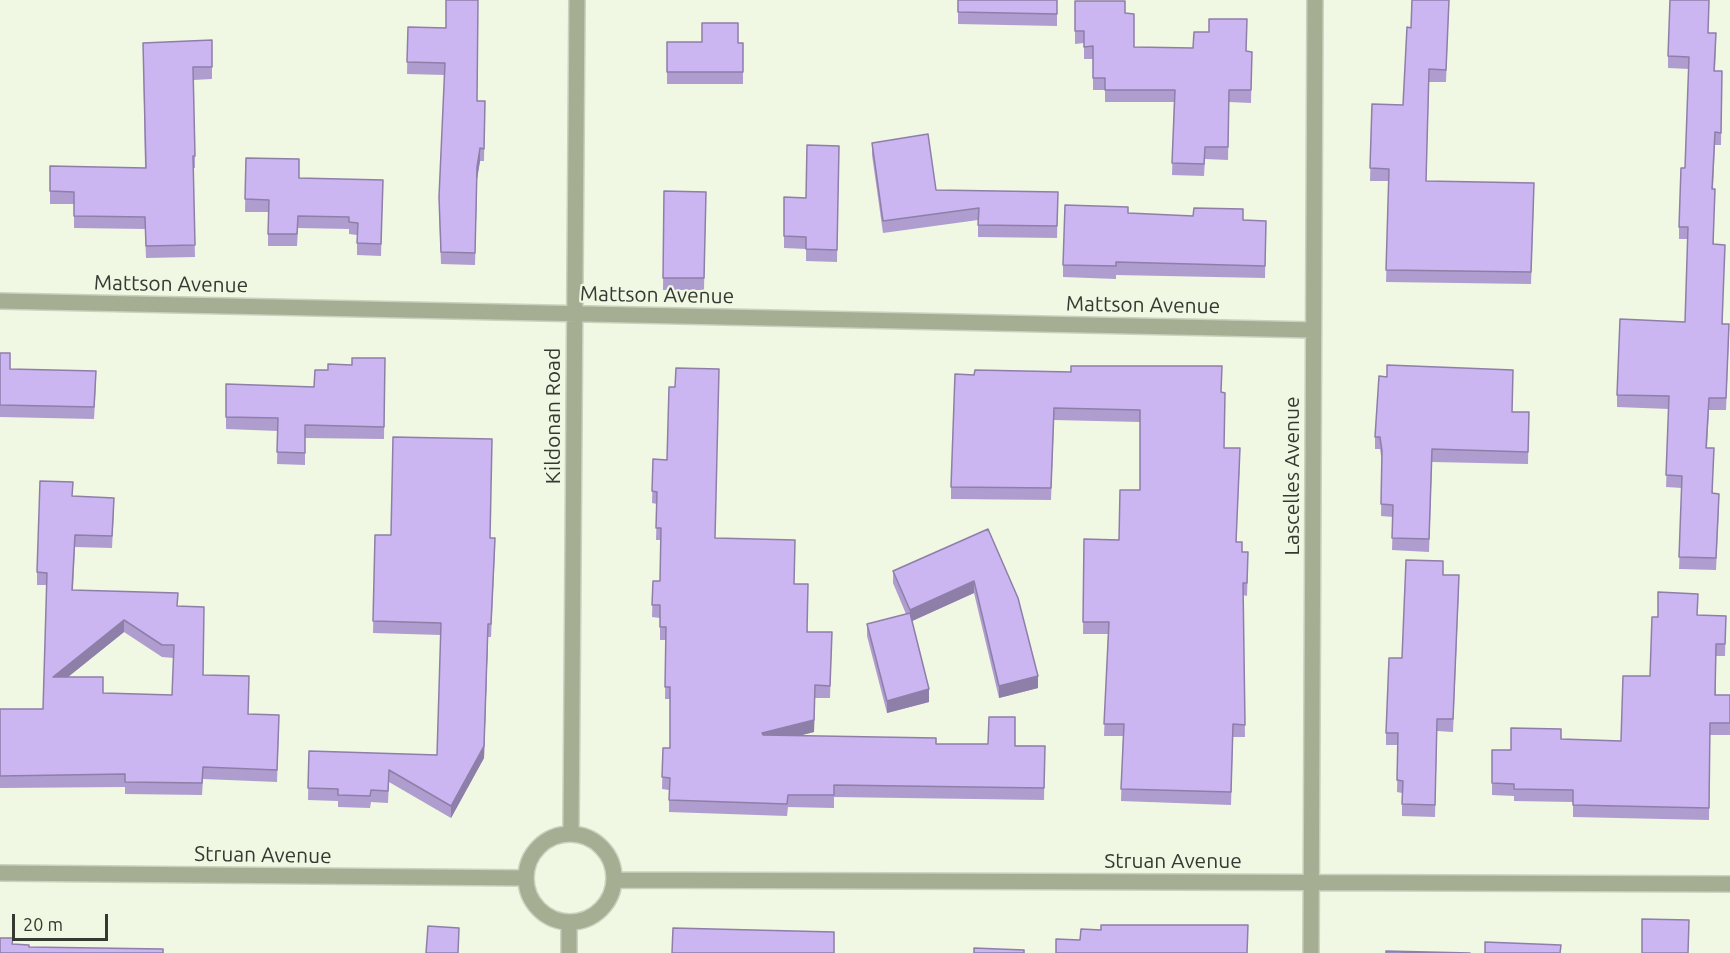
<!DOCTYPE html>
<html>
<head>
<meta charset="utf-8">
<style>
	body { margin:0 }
	#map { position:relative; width:1730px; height:953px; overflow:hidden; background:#f0f7e3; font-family:Ubuntu,sans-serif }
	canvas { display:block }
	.scale { position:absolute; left:12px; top:914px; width:96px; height:27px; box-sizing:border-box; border:3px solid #363931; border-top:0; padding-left:8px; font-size:18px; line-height:21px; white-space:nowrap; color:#363931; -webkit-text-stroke:4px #f0f7e3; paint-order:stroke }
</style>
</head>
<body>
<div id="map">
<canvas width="1730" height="953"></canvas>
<div class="scale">20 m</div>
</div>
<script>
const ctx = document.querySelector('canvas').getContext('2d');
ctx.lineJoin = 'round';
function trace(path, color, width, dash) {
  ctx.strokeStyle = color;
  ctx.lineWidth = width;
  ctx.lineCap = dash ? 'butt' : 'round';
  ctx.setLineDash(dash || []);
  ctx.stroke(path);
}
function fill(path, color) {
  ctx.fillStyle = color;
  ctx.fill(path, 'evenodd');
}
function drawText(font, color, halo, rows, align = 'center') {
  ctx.font = font + ' Ubuntu,sans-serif';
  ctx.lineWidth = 4.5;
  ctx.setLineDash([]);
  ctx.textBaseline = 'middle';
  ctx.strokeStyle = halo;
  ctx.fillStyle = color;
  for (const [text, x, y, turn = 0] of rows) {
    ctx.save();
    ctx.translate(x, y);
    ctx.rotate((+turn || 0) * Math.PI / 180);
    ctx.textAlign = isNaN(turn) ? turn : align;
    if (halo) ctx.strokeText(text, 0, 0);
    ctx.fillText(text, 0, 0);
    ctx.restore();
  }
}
const minor = new Path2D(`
	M0 301 1313 330
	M571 832 577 0
	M526 878a44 44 0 1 1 88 0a44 44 0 1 1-88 0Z
	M0 873 525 878
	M616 880 1730 884
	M569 953V924
	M1311 953 1315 0`);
trace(minor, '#cbd1bf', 18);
trace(minor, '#a5ae93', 15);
fill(new Path2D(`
	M958 0H1057V26L958 24Z
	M1449 0 1446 82H1429L1426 181 1534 195 1531 284 1386 282 1389 181H1370L1372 104 1403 105 1411 28Z
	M1075 1 1125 13 1134 47 1252 52 1251 103 1229 102 1228 160 1205 159 1204 176 1172 175 1174 102H1105V90H1093V59H1084V43L1075 44Z
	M408 27 446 28 477 101H485L484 161H480L477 179 475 265 441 264 439 209 445 75 407 74Z
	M1709 33 1716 45 1715 71H1722L1721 145H1715L1713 189 1714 244 1723 324 1729 336 1726 410H1709L1707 448 1713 493 1719 506 1716 570 1679 569 1682 488 1666 487 1669 409 1617 407V395L1685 322 1688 239H1679V227L1685 168 1689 69 1668 68V56Z
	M212 40V79L193 80 195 156V168H193L195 257 146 258 145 229 74 228V204H50V166L145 168 143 43Z
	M667 42 743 43V84H667Z
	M872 143 936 190 1058 192 1057 238 978 237V220L883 233 872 155Z
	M839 146 837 262 806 261V249L784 248V197L806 198Z
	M246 158 299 178 383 180 381 256 357 255V235L349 234V229L298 228 297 246H268V212H245Z
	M664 191 706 192 704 290H663Z
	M1128 213 1266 221 1265 278 1116 275V279L1063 277V265Z
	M0 353 10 369 96 383 94 419 0 417Z
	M385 358 384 439 305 438V465L277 464 278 431 226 429V384L314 387 328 370Z
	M974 375 1222 392 1224 448 1240 461 1236 542 1248 564 1247 596 1243 595 1245 737H1233L1231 805 1121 801 1123 736H1104L1108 634H1083L1084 539 1119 540 1140 490V422L1054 420 1051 500 951 499V487Z
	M1512 412H1529L1528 464 1432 462 1429 552 1392 550 1393 517 1381 516 1382 462 1380 449H1375V437Z
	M653 459 715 538 795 584 808 632H832L830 698H815L814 732 798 736 936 744 1045 746 1044 800 834 797V808L788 807 787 816 669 812V790L662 789 663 748H670V699H665L666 640H660V618L652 617 653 581H660V540H656L657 504 652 503Z
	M73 496 114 510 112 548 75 547 73 590 177 606 203 675 248 714 279 727 277 782 203 779 202 795 125 794V787L0 788V709H43L47 585H37V572ZM124 632 162 657 174 658 172 695 103 693 68 677Z
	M988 529 1038 688 999 698 974 593 912 621 929 702 887 713 867 636V624L906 614 893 583V571Z
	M375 535 490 538 495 550 491 637H488L484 758 451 818 389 782 388 803 371 802 370 808 338 807V801L308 800 309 751 437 755 441 635 373 633Z
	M1443 575 1459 587 1453 732 1437 731 1435 817 1402 816V793L1397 792 1398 745H1386V733Z
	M1697 615 1726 616 1725 656H1716V695H1730V735H1710L1709 820 1573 817V802L1514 801V796L1492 795V750H1511L1561 739 1621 741 1650 676Z`), '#af9dcf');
fill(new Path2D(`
	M480 148V161L477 179 475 265 477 167Z
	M974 581V593L910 622V610Z
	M124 620V632L53 689V677Z
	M488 637 484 758 451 818V806Z
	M1038 676V688L999 698V686Z
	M815 685 814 732 762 745V733Z
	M929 689V702L887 713V701Z`), '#8e7fa9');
const building = new Path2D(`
	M446 0H478L477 101H485L484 149 480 148 477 167 475 253 441 252 439 197 445 63 407 62 408 27 446 28Z
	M958 0H1057V14L958 12Z
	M1412 0H1449L1446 70 1429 69 1426 181 1534 183 1531 272 1386 270 1389 169 1370 168 1372 104 1403 105 1407 27 1411 28Z
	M1670 0H1709L1708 33H1716L1714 71H1722L1721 133 1715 132 1712 189H1715L1713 244 1725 245 1722 324H1729L1726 398H1709L1706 448H1714L1712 493 1719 494 1716 558 1679 557 1682 476 1666 475 1669 396 1617 395 1620 319 1685 322 1688 227H1679L1681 168H1685L1689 57 1668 56Z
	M1075 1H1125V13L1134 14V47L1193 48 1194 32H1209V19H1247L1246 51 1252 52 1251 90H1229L1228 147H1205L1204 164 1172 163 1175 90H1105V78H1093V46L1084 47V31H1075Z
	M702 23H738V43H743V72H667V42H702Z
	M212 40V67H193L195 156H193L195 245 146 246 145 217 74 216V192L50 191V166L146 168 143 43Z
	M928 134 936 190 1058 192 1057 226 978 225 979 208 883 221 872 143Z
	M807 145 839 146 837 250 806 249V237L784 236V197L806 198Z
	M246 158 299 159V178L383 180 381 244 357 243 358 223 349 222V217L298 216 297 234H268L269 200 245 199Z
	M664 191 706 192 704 278H663Z
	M1065 205 1128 207V213L1193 216 1194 208 1243 209V220L1266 221 1265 266 1116 262V266L1063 265Z
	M0 353H10V369L96 371 94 407 0 405Z
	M352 358H385L384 427 305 425V453L277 452 278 418 226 417V384L314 387 315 370H328V364L352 365Z
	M1387 365 1513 370 1512 412H1529L1528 452 1432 449 1429 539 1392 538 1393 505 1381 504 1382 451 1380 437H1375L1379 376 1387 377Z
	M1071 366H1222L1221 392 1225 393 1224 448H1240L1236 542H1242V552H1248L1247 583H1243L1245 725 1233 724 1231 792 1121 789 1124 724H1104L1109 622H1083L1084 539 1119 540 1120 490H1140V410L1054 408 1051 488 951 487 955 374 974 375 975 370 1071 372Z
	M676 368 719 369 715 538 795 540 794 584H808L807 632H832L830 686 815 685 814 720 762 733 763 735 936 738V744H988L989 717H1015V746H1045L1044 788 834 785V795H788L787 804 669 800 670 778 662 777 663 748H670V687H665L666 627H660V605H652L653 581H660L661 528H656L657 492 652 491 653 459 667 460 669 387H675Z
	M393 437 492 439 490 538H495L491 624H488L484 746 451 806 389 770 388 791 371 790 370 796 338 795V789L308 788 309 751 437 755 441 623 373 621 375 535H391Z
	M40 481 73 482 72 496 114 498 112 536 75 535 72 590 178 593 177 606 204 607 203 675 249 676 248 714 279 715 277 770 203 767 202 783 125 782V774L0 776V709H43L47 573 37 572ZM124 620 162 645H174L172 695 103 693V677H53Z
	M988 529 1018 598 1038 676 999 686 974 581 910 610 893 571Z
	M1406 560 1443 561V575H1459L1453 719H1437L1435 805 1402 804 1403 781 1397 780 1398 733H1386L1389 658H1402Z
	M1658 592 1698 594 1697 615 1726 616 1725 644H1716L1715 695H1730V723H1710L1709 808 1573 805V790L1514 789V784L1492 783V750H1511V728L1561 729V739L1621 741 1623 676H1650L1652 617H1658Z
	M910 613 929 689 887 701 867 624Z
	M1642 919 1689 920 1688 953H1642Z
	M1101 925H1248L1247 953H1056V939L1080 940 1081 929 1101 930Z
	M428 926 459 928 458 953H426Z
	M673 928 834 932V953H672Z
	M0 938H13L12 944 29 945V947L163 949V953H0Z
	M1485 942 1561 945 1560 953H1485Z
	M974 948 1024 950V953H974Z
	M1386 951 1470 953H1386Z`);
fill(building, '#cbb6f1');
trace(building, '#8e7fa9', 1.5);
drawText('21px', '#363931', '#f0f7e3', [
	["Mattson Avenue",171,284,1],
	["Mattson Avenue",657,295,1],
	["Mattson Avenue",1143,305,1],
	["Kildonan Road",553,416,-90],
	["Lascelles Avenue",1292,476,-90],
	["Struan Avenue",263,855,1],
	["Struan Avenue",1173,861]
]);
</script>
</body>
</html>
